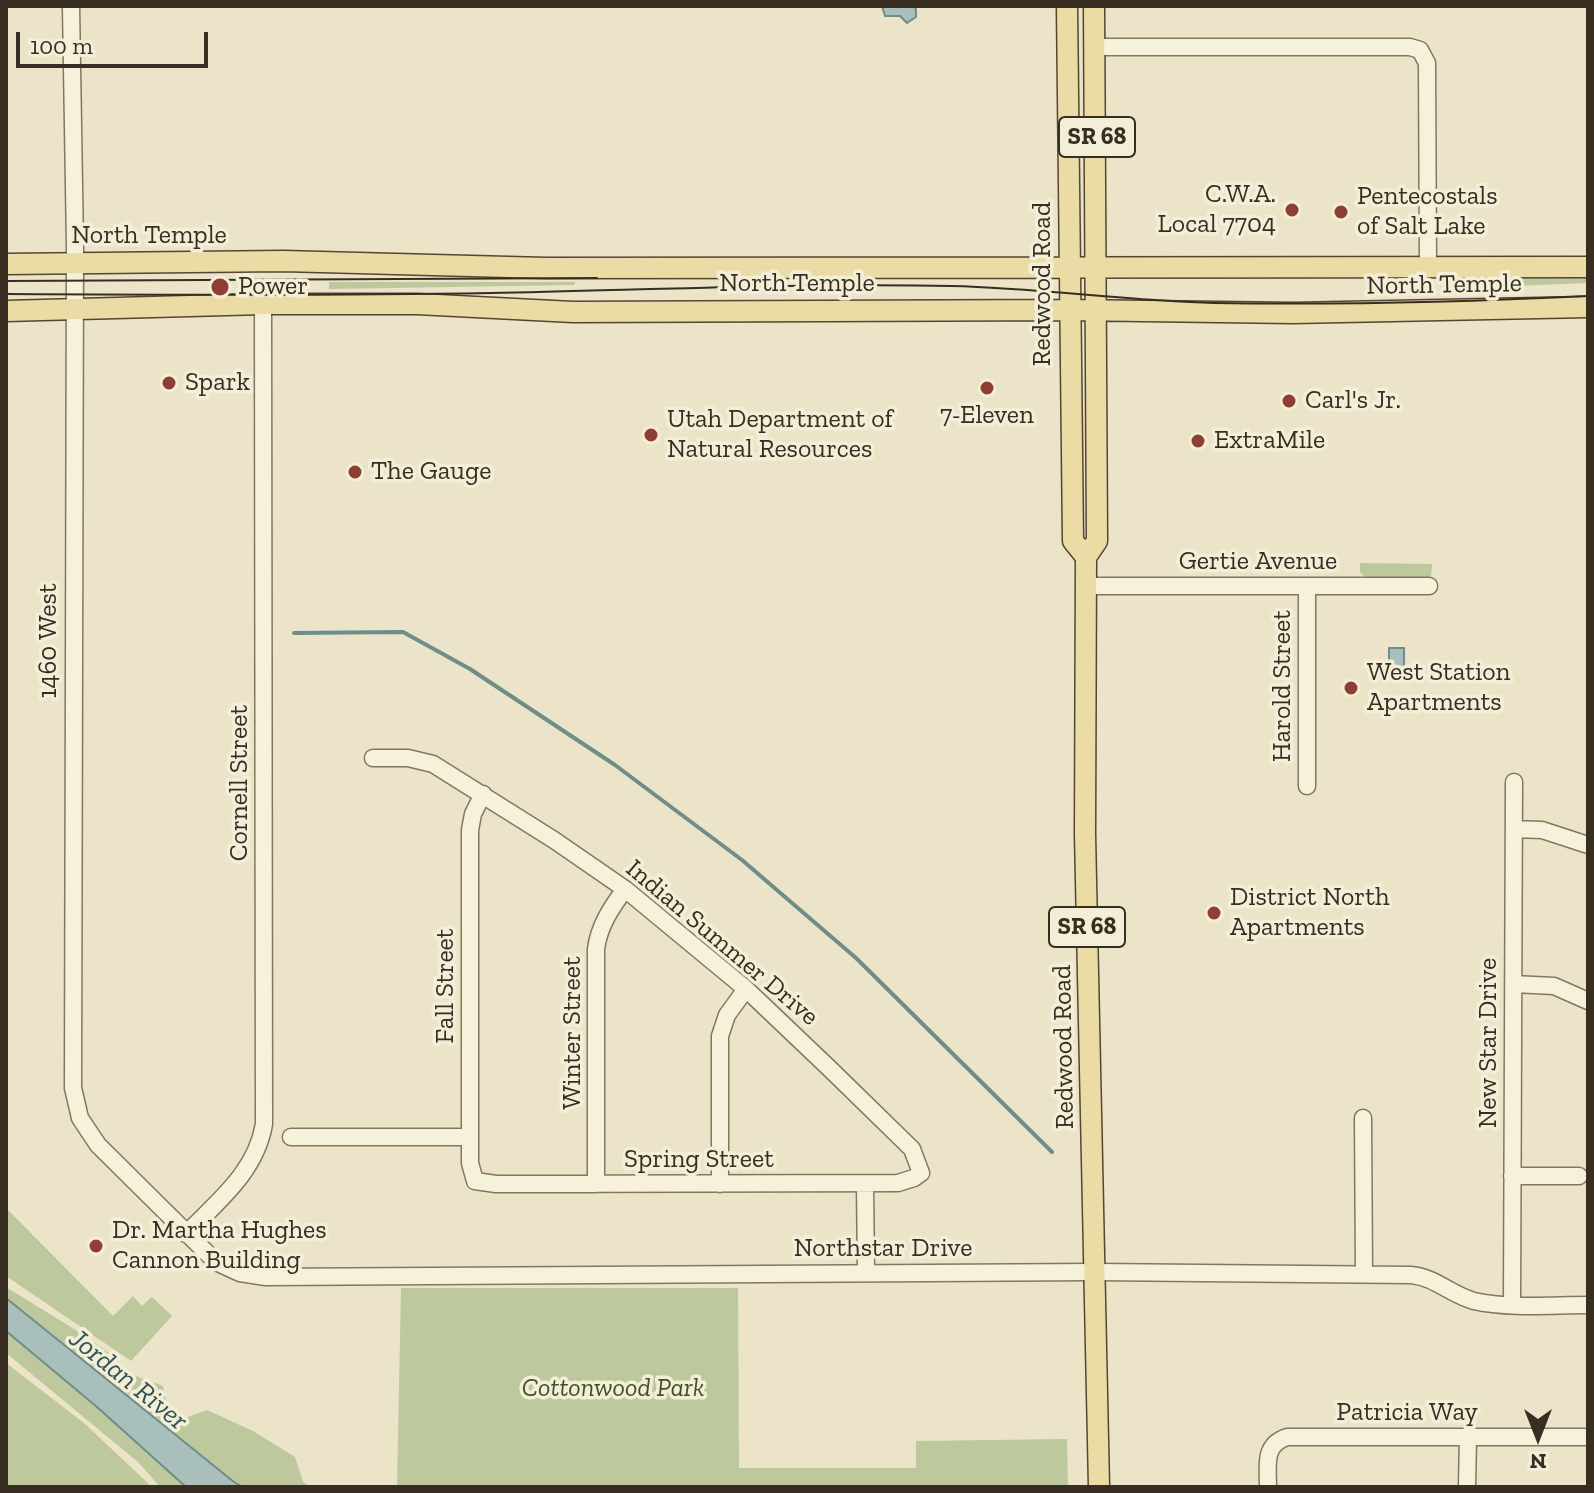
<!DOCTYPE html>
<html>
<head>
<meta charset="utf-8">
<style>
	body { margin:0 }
	#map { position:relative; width:1594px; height:1493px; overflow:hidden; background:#ebe4c8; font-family:"Zilla Slab",serif }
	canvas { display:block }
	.frame { position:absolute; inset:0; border:8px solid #372e21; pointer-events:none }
	.north { position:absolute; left:1498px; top:1397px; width:80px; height:80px; -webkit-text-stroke:6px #f3eed7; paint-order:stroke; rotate:180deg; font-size:22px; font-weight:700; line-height:32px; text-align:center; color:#372e21 }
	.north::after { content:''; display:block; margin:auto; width:28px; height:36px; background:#372e21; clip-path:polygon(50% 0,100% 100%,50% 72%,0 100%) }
	.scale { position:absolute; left:16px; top:32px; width:192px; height:36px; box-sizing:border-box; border:4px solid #372e21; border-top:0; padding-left:10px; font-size:24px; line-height:28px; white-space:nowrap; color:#372e21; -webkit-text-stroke:6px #f3eed7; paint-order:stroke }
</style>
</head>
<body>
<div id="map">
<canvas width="1594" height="1493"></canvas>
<div class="frame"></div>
<div class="north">N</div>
<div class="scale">100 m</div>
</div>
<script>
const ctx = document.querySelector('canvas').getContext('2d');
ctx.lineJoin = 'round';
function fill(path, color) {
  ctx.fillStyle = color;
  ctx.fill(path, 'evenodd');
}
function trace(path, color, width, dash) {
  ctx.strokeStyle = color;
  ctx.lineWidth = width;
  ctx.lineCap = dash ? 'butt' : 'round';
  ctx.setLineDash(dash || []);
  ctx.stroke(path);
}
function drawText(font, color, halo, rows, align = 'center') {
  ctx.font = font + ' "Zilla Slab",serif';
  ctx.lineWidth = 7;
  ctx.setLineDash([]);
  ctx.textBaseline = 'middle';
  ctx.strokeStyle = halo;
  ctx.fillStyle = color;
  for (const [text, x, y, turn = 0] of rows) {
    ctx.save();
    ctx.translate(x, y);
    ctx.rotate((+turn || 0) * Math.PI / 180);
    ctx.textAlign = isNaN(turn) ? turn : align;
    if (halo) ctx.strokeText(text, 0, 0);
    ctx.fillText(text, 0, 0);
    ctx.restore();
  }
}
fill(new Path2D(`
	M1523 276H1588V283L1486 287 1487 284Z
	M329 282H575L574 285 329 289Z
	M1360 563 1432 564 1431 577H1365L1360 572Z
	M1440 667 1506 668 1511 674 1441 675Z
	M6 1208 113 1316 133 1296 142 1306 152 1297 172 1316 131 1361 6 1276Z
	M6 1287 79 1332 115 1357 121 1366 133 1375 163 1386C165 1405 170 1409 185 1418L207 1410 253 1431 295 1457 303 1482 310 1487H243L234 1482 6 1298Z
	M401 1288H738L739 1468H916V1441L1067 1439 1068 1487H397Z
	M6 1331 97 1407 186 1487H160L138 1462 6 1353Z
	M6 1363 84 1423 152 1487H6Z`), '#bec89d');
const water = new Path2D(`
	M882 6H913L916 9V17L907 23 900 16H885Z
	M1389 648H1404V669H1389Z
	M6 1298 234 1482 243 1487H186L97 1407 6 1331Z`);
fill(water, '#a9bfbb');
trace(water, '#708d89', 2);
trace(new Path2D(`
	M294 633 403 632 470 669 615 765 742 860 856 958 1052 1152`), '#708d89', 4);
const minor = new Path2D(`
	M71 6 75 246 73 1088 80 1118 98 1145 216 1262 240 1273 266 1277 1095 1272 1411 1275C1435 1277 1451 1295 1474 1301 1510 1309 1551 1305 1588 1305
	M1095 47H1410L1420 50 1427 63 1428 266
	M1086 586H1429
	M1307 586V786
	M373 758H408L433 764 554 840 625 889 746 989 829 1068 912 1149 921 1173 914 1178 898 1183 496 1184 475 1181 470 1163V830L473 814 483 794
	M1514 829 1542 830 1588 845
	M1513 984 1554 986 1588 1001
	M1363 1118 1364 1273
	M291 1137H470
	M1512 1176H1579
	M596 1184V949C599 926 611 908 625 889
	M720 1184V1036L727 1015 746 989
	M865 1184 866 1273
	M186 1234C218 1201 256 1172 264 1124L263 304
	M1512 1304 1514 782
	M1268 1487C1268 1465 1263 1445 1287 1437H1588
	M1467 1487 1468 1437`);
const major = new Path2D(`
	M1067 6 1073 541 1086 557
	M1094 6 1097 541 1086 557 1085 834 1099 1487
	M6 264 283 261 546 268 1588 267
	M6 311 263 304H417L573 312 1070 310 1293 313 1588 307`);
trace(minor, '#85775f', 19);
trace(major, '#544633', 23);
trace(minor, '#f6f1db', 16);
trace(major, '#eadca4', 20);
trace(new Path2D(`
	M6 281 597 278
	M6 294C168 295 330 296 491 293 645 290 799 283 952 286 1040 288 1127 301 1214 303 1339 305 1464 302 1588 296`), '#372e21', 2);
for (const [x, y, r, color] of [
	[1292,210,8,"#8f3e34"],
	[1341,212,8,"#8f3e34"],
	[220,287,10,"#8f3e34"],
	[169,383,8,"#8f3e34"],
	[987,388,8,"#8f3e34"],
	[1289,401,8,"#8f3e34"],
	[651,435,8,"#8f3e34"],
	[1198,441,8,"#8f3e34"],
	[355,472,8,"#8f3e34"],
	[1351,688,8,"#8f3e34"],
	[1214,913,8,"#8f3e34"],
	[96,1246,8,"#8f3e34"]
]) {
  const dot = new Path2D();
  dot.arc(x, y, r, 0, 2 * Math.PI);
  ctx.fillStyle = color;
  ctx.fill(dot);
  trace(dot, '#f3eed7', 3);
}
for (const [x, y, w] of [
	[1097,137,76],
	[1087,927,76]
]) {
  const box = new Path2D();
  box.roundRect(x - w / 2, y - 20, w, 40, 6);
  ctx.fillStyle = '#f3eed7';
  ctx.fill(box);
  trace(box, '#372e21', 2);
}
drawText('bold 24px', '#372e21', null, [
	["SR 68",1097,137],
	["SR 68",1087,927]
]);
drawText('26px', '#372e21', '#f3eed7', [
	["C.W.A.",1276,195,"right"],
	["Local 7704",1276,225,"right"],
	["Pentecostals",1357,197],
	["of Salt Lake",1357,227],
	["Power",238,287],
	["Spark",185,383],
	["Carl's Jr.",1305,401],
	["7-Eleven",987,416,"center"],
	["Utah Department of",667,420],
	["Natural Resources",667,450],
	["ExtraMile",1214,441],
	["The Gauge",371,472],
	["West Station",1367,673],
	["Apartments",1367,703],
	["District North",1230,898],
	["Apartments",1230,928],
	["Dr. Martha Hughes",112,1231],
	["Cannon Building",112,1261]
], 'left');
drawText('26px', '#372e21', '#f3eed7', [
	["North Temple",149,236],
	["North Temple",797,284],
	["Redwood Road",1043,284,-90],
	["North Temple",1444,285,-1],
	["Gertie Avenue",1258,562],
	["1460 West",49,641,-90],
	["Harold Street",1283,686,-90],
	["Cornell Street",240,783,-90],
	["Indian Summer Drive",722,943,40],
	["Fall Street",446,986,-90],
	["Winter Street",573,1033,-90],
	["New Star Drive",1489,1043,-90],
	["Redwood Road",1064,1047,-91],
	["Spring Street",699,1160],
	["Northstar Drive",883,1249],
	["Patricia Way",1407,1413]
]);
drawText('italic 26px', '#43512a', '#f3eed7', [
	["Cottonwood Park",613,1389]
]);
drawText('italic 28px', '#325455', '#f3eed7', [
	["Jordan River",128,1380,39]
]);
</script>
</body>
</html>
